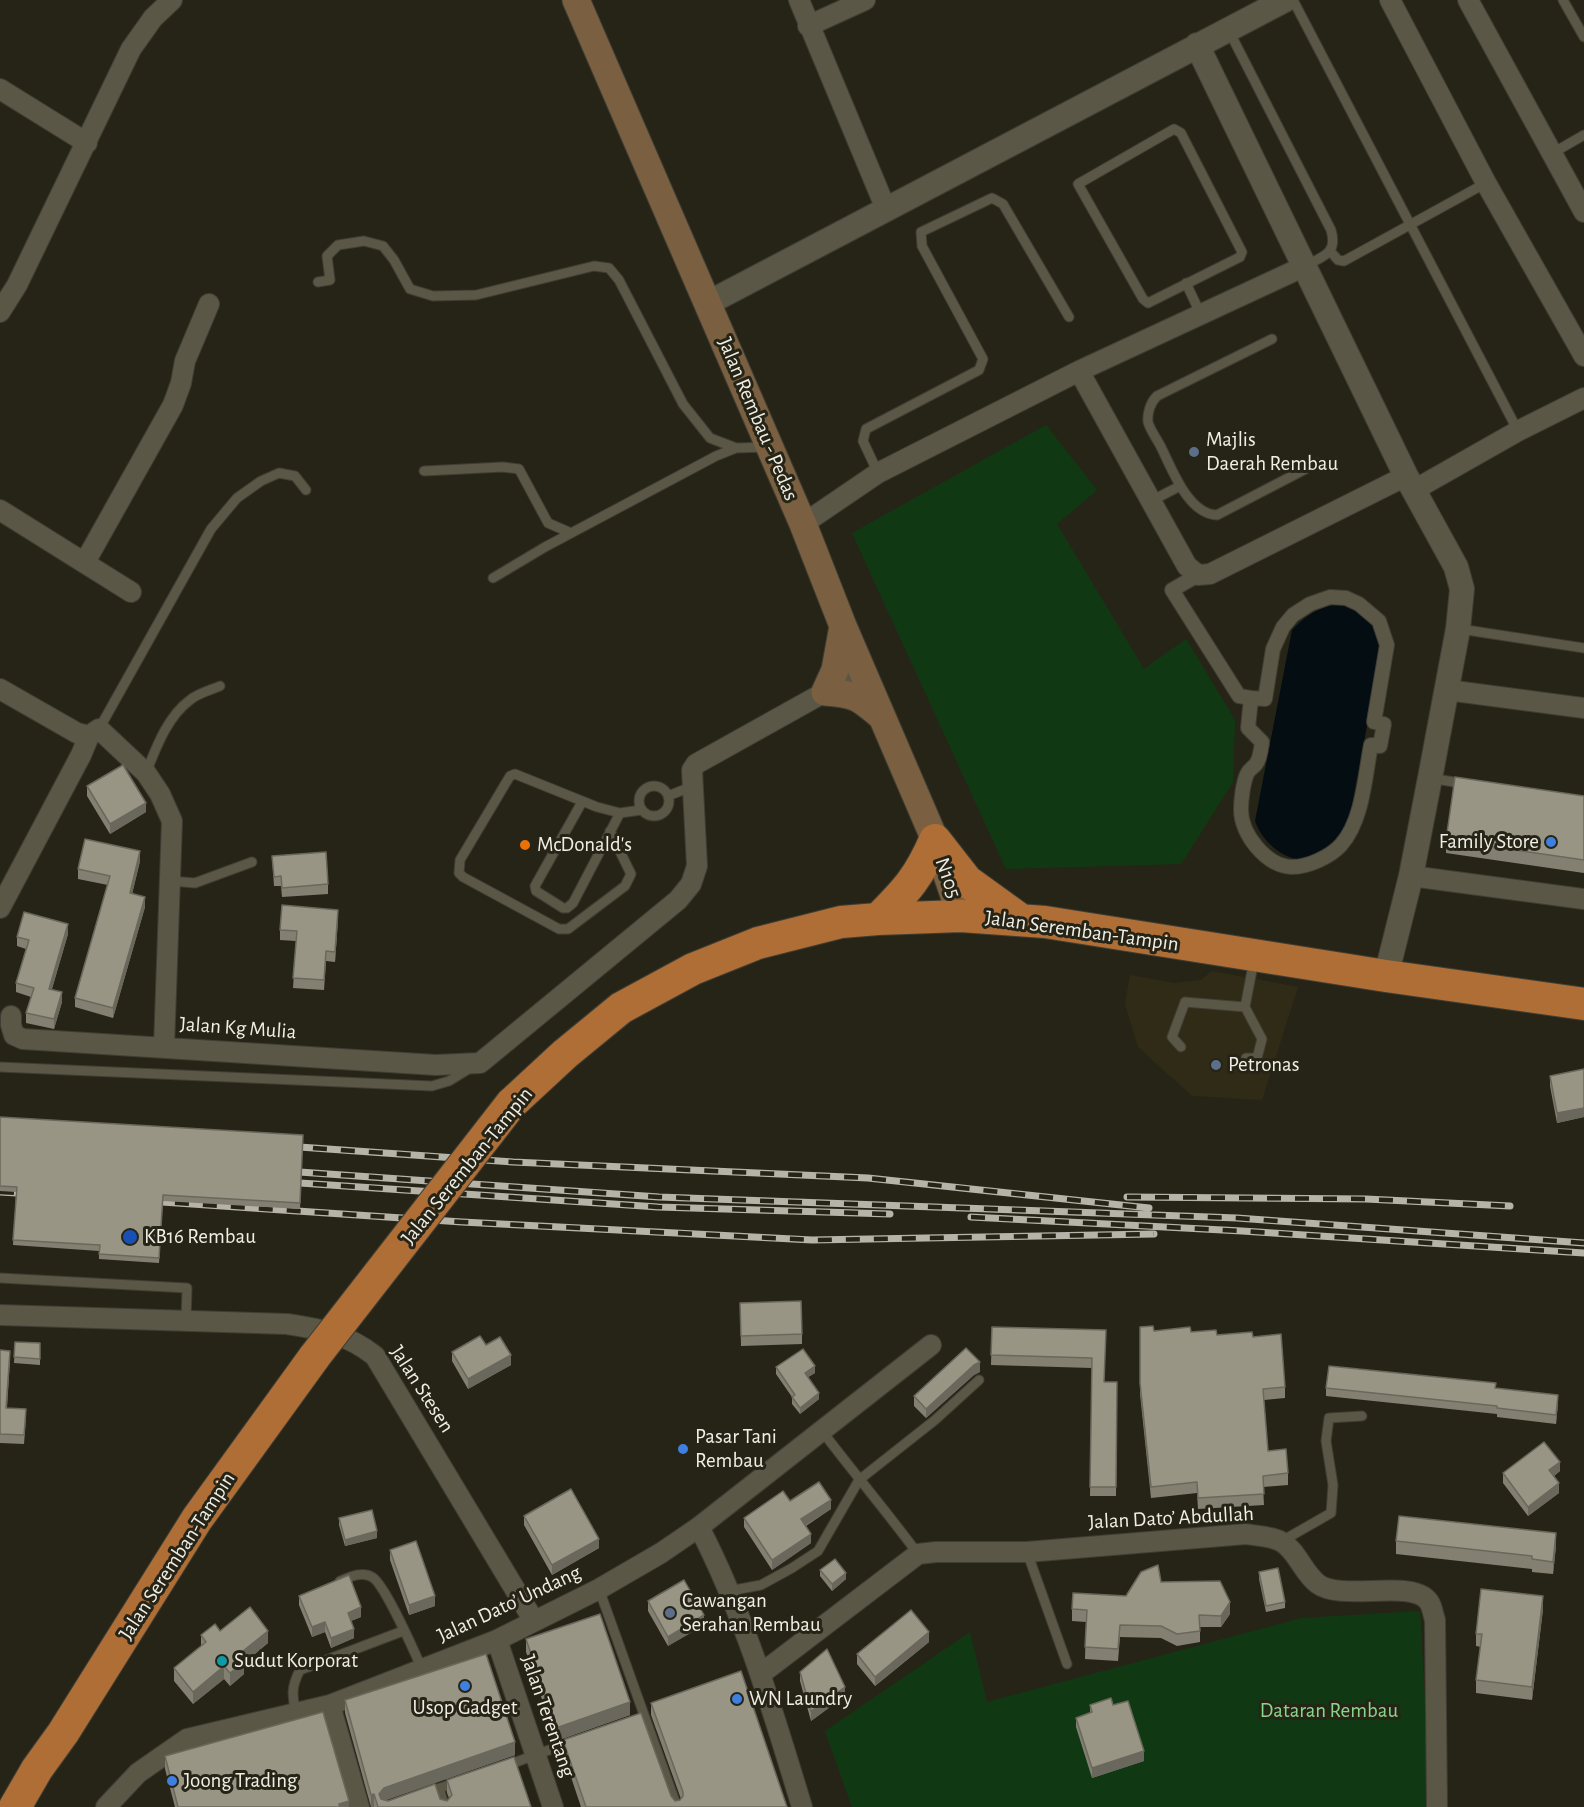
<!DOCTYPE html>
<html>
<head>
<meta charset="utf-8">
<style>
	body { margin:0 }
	canvas { display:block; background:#262416 }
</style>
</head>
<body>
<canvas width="1584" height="1807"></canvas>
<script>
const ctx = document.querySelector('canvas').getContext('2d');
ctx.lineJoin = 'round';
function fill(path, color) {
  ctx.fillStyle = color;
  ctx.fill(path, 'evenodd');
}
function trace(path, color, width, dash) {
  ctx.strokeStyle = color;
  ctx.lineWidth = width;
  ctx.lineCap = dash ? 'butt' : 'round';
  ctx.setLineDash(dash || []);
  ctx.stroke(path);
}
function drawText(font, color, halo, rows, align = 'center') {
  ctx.font = font + ' "Alegreya Sans",sans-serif';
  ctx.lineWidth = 6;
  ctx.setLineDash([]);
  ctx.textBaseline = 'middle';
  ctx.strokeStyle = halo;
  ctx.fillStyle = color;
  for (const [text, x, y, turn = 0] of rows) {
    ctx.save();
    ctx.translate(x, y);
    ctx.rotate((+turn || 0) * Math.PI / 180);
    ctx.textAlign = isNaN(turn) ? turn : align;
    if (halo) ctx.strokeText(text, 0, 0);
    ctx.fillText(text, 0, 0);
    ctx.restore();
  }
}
fill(new Path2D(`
	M1212 971 1298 987 1262 1100 1192 1096 1138 1047 1125 1004 1130 975 1174 983 1201 980Z`), '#2f2b16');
fill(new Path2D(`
	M1046 425 1097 490 1057 524 1144 669 1186 639 1235 720 1233 782 1181 864 1006 869 852 533Z
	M1420 1611 1431 1807H852L825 1731 970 1632 987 1702 1302 1618Z`), '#103913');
fill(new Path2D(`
	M1339 604C1367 610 1375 620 1382 647L1349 821C1347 825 1346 830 1343 834 1341 839 1319 856 1314 858 1289 866 1262 843 1255 821L1292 630C1306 615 1319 607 1339 604Z`), '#030d12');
const service = new Path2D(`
	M1293 0 1518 431
	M1563 0 1584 37
	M1229 31 1331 230C1338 254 1323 256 1305 266
	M1174 129 1181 133 1242 252 1240 257 1148 303 1143 299 1078 184Z
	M1551 154 1584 135
	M1330 251 1338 260 1344 261 1486 183
	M318 282 330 280 327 256 338 245 364 241 383 246 394 260 410 289 433 296 476 295 594 266 609 268 619 280 683 404 710 438 736 448
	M1186 283 1201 315
	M1272 339 1157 396C1151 402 1147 412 1148 422 1150 430 1157 439 1161 447 1172 469 1188 514 1217 515L1317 463
	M424 471 503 467 519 469 548 523 571 533
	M878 473 863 441 866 429 979 370 983 359 922 246 921 232 992 198 1003 204 1069 317
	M1151 501 1180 486
	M493 578 545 547 716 456 736 448 767 447
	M1460 629 1584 648
	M99 729 211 529 237 498 261 481 279 473 295 476 306 490
	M146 773C156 748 167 717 190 700 198 693 211 690 220 686
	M1430 778 1466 784
	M639 801a15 15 0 1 1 30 0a15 15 0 1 1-30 0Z
	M668 796 693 786
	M582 802 535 886 536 891 563 908H567L573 903 620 813
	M610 831 631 874 625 886 568 929H559L463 877 459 873 460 860 510 776 515 774 597 807 620 813 641 810
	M171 881 195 883 252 862
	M1181 1047 1172 1037 1185 1002 1245 1007
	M1246 1058H1257L1262 1039 1245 1007 1254 960
	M0 1067 432 1086 449 1081 470 1068
	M0 1278 187 1288 186 1321
	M822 1431C853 1472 887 1512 918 1554
	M1282 1541 1331 1513 1333 1485 1326 1441 1329 1418 1362 1416
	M1027 1552 1067 1664
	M340 1581C350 1577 362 1571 372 1577 384 1583 415 1653 422 1669
	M599 1589 677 1807
	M729 1591 761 1585 792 1568 818 1551 859 1480 935 1420 979 1380
	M296 1713C292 1695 291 1687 300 1670L403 1631
	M505 1766 574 1741
	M439 1789 445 1807
	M425 1793 458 1782`);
const pedestrian = new Path2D(`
	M1198 575 1172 590 1239 696 1251 698 1248 728 1262 742C1261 749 1260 759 1256 764 1253 768 1249 769 1247 774 1243 783 1241 800 1241 810 1241 834 1266 866 1292 867 1308 867 1330 857 1341 845 1363 820 1365 776 1371 745L1380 746 1384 724 1374 722 1387 645 1379 621 1359 604 1346 598 1330 597 1310 604 1293 615 1283 627 1273 649 1265 699 1251 698`);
const minor = new Path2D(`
	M799 0 886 209
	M1390 0 1486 183 1584 356
	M1468 0 1584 212
	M808 26 865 0
	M0 89 87 143
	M0 312 17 285 131 49 153 18 172 0
	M1079 371 1187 566 1198 575 1210 574 1406 476
	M1414 490 1518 431 1584 398
	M0 510 131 592
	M803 524 878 473 1079 371 1305 266
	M85 562 173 405 181 383 185 361 209 304
	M0 689 77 733 89 736
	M1447 690 1584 708
	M1411 876 1584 899
	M0 908 81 755 89 736 99 729 146 773 160 794 172 821 164 1047
	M11 1016V1025L14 1035 23 1039 436 1065 480 1063 678 900 691 884 697 866 692 770 696 764 825 692 861 668
	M0 1315 287 1324C321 1329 347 1334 375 1356L534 1621
	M699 1527C745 1616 773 1712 802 1807
	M497 1640 553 1807
	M762 1673 918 1554 936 1552H1027L1246 1534C1257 1536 1272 1536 1282 1542 1298 1552 1303 1573 1318 1584 1342 1602 1414 1578 1429 1602 1432 1606 1433 1614 1435 1620L1437 1807
	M330 1705 359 1807
	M106 1807 138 1773 187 1739 330 1705 497 1640 599 1589 661 1553 699 1527 931 1345`);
const tertiary = new Path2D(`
	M1197 45 1406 476 1456 567 1462 589 1458 629 1430 778 1411 876 1386 976
	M708 303 1285 0`);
const secondary = new Path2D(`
	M576 0 803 524 843 626 935 840 961 916
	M843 626 835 670 825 692C855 694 859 697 882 717`);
const trunk = new Path2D(`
	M878 919C907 890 919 877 935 840L967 881 1021 920
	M511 1104 565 1054 621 1008 693 969 758 943 841 922 878 919 961 916 1045 922 1386 976 1584 1004
	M15 1807 37 1769 63 1733 197 1519 315 1356`);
trace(service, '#403e34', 11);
trace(pedestrian, '#403e34', 16);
trace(minor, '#403e34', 22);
trace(tertiary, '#403e34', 26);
trace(secondary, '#403e34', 29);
trace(trunk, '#403e34', 34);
trace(service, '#5a5747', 9);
trace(pedestrian, '#5a5747', 14);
trace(minor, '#5a5747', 20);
trace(tertiary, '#5a5747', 24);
trace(secondary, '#7a6041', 27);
trace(trunk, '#b06e37', 32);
const rail = new Path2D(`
	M285 1146 513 1162 868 1178 1149 1208
	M285 1171 659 1197 1237 1218 1584 1243
	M285 1182 658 1207 890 1214
	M0 1192 33 1194
	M1127 1197 1366 1199 1510 1206
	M147 1201 462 1222 812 1240 1154 1234
	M971 1217 1242 1231 1584 1253`);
trace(rail, '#b6b4a9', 7);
trace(rail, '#262416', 4.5, [14]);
const trunkBridge = new Path2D(`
	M315 1356 511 1104`);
trace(trunkBridge, '#403e34', 34, []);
trace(trunkBridge, '#b06e37', 32);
fill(new Path2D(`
	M87 786 146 812 110 834 87 796Z
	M1584 796V873L1446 853V840Z
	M272 856 328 884V894L282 897 281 886H274Z
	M140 861 132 894 145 907 113 1018 75 1007V998L108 885 78 879V869Z
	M338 919 335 962 326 961 324 990 293 988 296 941 280 940V930Z
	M68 934 52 989 62 1002 54 1029 26 1023V1013L31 997 16 992V983L26 949 17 946V937Z
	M1584 1069V1117L1557 1123 1550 1086V1076Z
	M0 1117 303 1135 300 1209 163 1201 159 1263 99 1259V1251L13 1245 16 1192 0 1191Z
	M740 1303 802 1334V1344L741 1346Z
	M992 1327 1106 1330 1104 1382H1117L1116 1496H1090L1092 1368 991 1365Z
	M1140 1327 1154 1331 1191 1332 1217 1335 1253 1337 1285 1387V1398L1264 1400 1268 1451 1288 1473V1485L1263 1487 1264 1505 1198 1509 1197 1493 1151 1498 1140 1394Z
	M15 1342 40 1343V1365L14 1363Z
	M486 1345 511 1365 468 1389 452 1361V1352Z
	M0 1350 10 1360 7 1408 26 1418 24 1444 0 1443Z
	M776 1367 815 1373 808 1377 819 1399 800 1414 792 1404V1397L776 1374Z
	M980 1372 974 1375 926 1418 914 1406V1396Z
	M1326 1388H1496L1558 1403 1556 1424 1497 1417V1414L1326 1396Z
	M1560 1471 1554 1476 1559 1493 1528 1516 1503 1483V1473Z
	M790 1501 831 1509 806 1526 811 1543 772 1570 744 1527V1518Z
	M524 1516 599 1548 552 1575 524 1525Z
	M339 1518 377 1538 345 1546 339 1525Z
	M1396 1541 1556 1546 1553 1574 1532 1572V1569L1396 1554Z
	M390 1550 435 1606 409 1615 390 1560Z
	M820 1570 846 1579 832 1591 820 1576Z
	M1259 1572 1285 1602V1608L1266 1612 1259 1579Z
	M1161 1582 1230 1614 1221 1627H1200V1642L1177 1646 1161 1638 1120 1637 1118 1661 1085 1659 1086 1622 1072 1621V1609L1126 1596Z
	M299 1596 361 1617 351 1621 354 1638 331 1648 325 1632 312 1637 299 1605Z
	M648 1601 704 1625 668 1646 648 1611Z
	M1543 1609 1532 1700 1476 1693V1680L1481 1647 1476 1646V1634Z
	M220 1631 268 1643 244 1663V1674L230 1686 224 1679 193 1704 174 1681V1668L201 1647V1635Z
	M526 1639 630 1715 556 1741 526 1652Z
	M929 1642 875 1686 857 1664V1654Z
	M800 1672 845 1696 811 1721 800 1681Z
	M345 1700 515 1755 385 1800 440 1799 447 1801 449 1798 447 1793V1780L531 1807H371L345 1713Z
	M651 1703 787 1807H581L563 1753V1740L671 1796 675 1801 680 1800 681 1799 651 1715Z
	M1090 1705 1144 1761 1092 1778 1076 1727V1718L1090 1713Z
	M165 1756 349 1807H175L165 1769Z`), '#838072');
fill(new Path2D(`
	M146 803V812L110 834V824Z
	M140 851V861L130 903V893Z
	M145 897V907L113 1018V1008Z
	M338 910V919L335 962V952Z
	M68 924V934L49 998V989Z
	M62 992V1002L54 1029V1019Z
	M1584 1108V1117L1557 1123V1113Z
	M511 1355V1365L468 1389V1379Z
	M980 1362V1372L974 1375 926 1418V1409L974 1365Z
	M815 1366V1373L805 1379V1373Z
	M819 1393V1399L800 1414V1408Z
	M1558 1395V1403L1556 1424V1415Z
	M1560 1462V1471L1549 1480V1470Z
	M1559 1483V1493L1528 1516V1507Z
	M831 1500V1509L801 1528V1519Z
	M377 1531V1538L345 1546V1540Z
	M1556 1533V1546L1553 1574V1562Z
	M811 1534V1543L772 1570V1560Z
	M599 1539V1548L552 1575V1565Z
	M846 1573V1579L832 1591V1584Z
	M435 1596V1606L409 1615V1605Z
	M1543 1596V1609L1532 1700V1687Z
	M1230 1602V1614L1221 1627V1616Z
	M361 1607V1617L348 1622V1613Z
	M704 1615V1625L668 1646V1637Z
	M325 1622V1632L312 1637V1627Z
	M354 1629V1638L331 1648V1638Z
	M268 1631V1643L244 1663V1674L230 1686V1673L238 1655Z
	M929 1632V1642L875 1686V1677Z
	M224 1666V1679L193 1704V1692Z
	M845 1687V1696L811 1721V1711Z
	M630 1702V1715L556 1741V1728Z
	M515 1742V1755L384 1801 379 1806V1794L384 1788Z
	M1144 1751V1761L1092 1778V1768Z
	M374 1794V1807H371V1795Z
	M349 1801V1807H339V1804Z`), '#6a685c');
const building = new Path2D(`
	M123 765 146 803 110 824 87 786Z
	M1455 777 1584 796V860L1446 840Z
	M85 839 140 851 130 893 145 897 113 1008 75 998 110 876 78 869Z
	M326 852 328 884 282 888 281 876 274 877 272 856Z
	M282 905 338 910 335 952 326 951 324 980 293 978 297 931 280 930Z
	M24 912 68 924 49 989 62 992 54 1019 26 1013 34 988 16 983 29 940 17 937Z
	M1584 1069V1108L1557 1113 1550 1076Z
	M0 1117 303 1135 300 1203 163 1195 159 1258 99 1254 100 1245 13 1240 17 1187 0 1186Z
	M801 1301 802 1334 741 1336 740 1303Z
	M1153 1326 1154 1331 1190 1327 1191 1332 1216 1330 1217 1335 1252 1332 1253 1337 1281 1334 1285 1387 1263 1389 1268 1451 1286 1449 1288 1473 1263 1476 1264 1494 1198 1498 1197 1482 1151 1487 1140 1383V1327Z
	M992 1327 1106 1330 1104 1382H1117L1116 1487H1090L1092 1358 991 1355Z
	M480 1336 486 1345 500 1337 511 1355 468 1379 452 1352Z
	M15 1342 40 1343V1359L14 1357Z
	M966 1348 980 1362 974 1365 926 1409 914 1396Z
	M803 1349 815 1366 805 1373 819 1393 800 1408 792 1397 795 1395 776 1367Z
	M0 1350 10 1351 6 1408 26 1409 24 1435 0 1434Z
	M1329 1366 1496 1383 1495 1388 1558 1395 1556 1415 1497 1408V1406L1326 1388Z
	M1544 1442 1560 1462 1549 1470 1559 1483 1528 1507 1503 1473Z
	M819 1482 831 1500 801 1519 811 1534 772 1560 744 1518 783 1491 790 1501Z
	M571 1489 599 1539 552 1565 524 1516Z
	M372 1510 377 1531 345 1540 339 1518Z
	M1399 1516 1556 1533 1553 1562 1532 1559V1556L1396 1541Z
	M416 1541 435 1596 409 1605 390 1550Z
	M835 1559 846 1573 832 1584 820 1570Z
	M1158 1565 1161 1582 1220 1581 1230 1602 1221 1616 1199 1615 1200 1631 1177 1634 1161 1626 1120 1625 1118 1649 1085 1647 1087 1610 1072 1609 1073 1593 1126 1596 1141 1572Z
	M1278 1568 1285 1602 1266 1606 1259 1572Z
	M349 1575 361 1607 348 1613 354 1629 331 1638 325 1622 312 1627 299 1596Z
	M684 1580 704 1615 668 1637 648 1601Z
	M1481 1589 1543 1596 1532 1687 1476 1680 1482 1634H1476Z
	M250 1607 268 1631 238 1655 244 1662 230 1673 224 1666 193 1692 174 1668 206 1642 201 1635 215 1624 220 1631Z
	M911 1610 929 1632 875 1677 857 1654Z
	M600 1614 630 1702 556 1728 526 1639Z
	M827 1649 845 1687 811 1711 800 1672Z
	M486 1654 515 1742 384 1788 379 1794 381 1799 388 1801 435 1784 440 1799 447 1801 452 1795 447 1780 514 1757 531 1807H378L374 1794 371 1795 345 1700Z
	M741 1671 787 1807H586L563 1740 641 1713 671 1796 675 1801 680 1800 683 1796V1792L651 1703Z
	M1111 1698 1113 1705 1128 1701 1144 1751 1092 1768 1076 1718 1092 1712 1090 1705Z
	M323 1712 349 1801 339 1804 340 1807H178L165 1756Z`);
fill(building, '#989584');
trace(building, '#6a685c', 1.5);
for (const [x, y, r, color] of [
	[1194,452,6,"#5c6f8a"],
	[1551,842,6,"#3f7fe0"],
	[525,845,6,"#e8710a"],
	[1216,1065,6,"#5c6f8a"],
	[130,1237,8,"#1a4fb4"],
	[683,1449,6,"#3f7fe0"],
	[670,1613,6,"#5c6f8a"],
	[222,1661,6,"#0f9aa8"],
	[465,1686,6,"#3f7fe0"],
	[737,1699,6,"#3f7fe0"],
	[172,1781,6,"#3f7fe0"]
]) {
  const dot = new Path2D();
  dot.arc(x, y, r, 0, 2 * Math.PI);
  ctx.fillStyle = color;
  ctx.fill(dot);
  trace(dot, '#262416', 2);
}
drawText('21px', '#f0eee5', '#262416', [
	["Jalan Rembau - Pedas",758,419,67],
	["N105",948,878,71],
	["Jalan Seremban-Tampin",1082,931,8],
	["Jalan Kg Mulia",238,1028,4],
	["Jalan Seremban-Tampin",467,1166,-51],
	["Jalan Stesen",422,1389,57],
	["Jalan Dato’ Abdullah",1171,1518,-3],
	["Jalan Seremban-Tampin",177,1556,-57],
	["Jalan Dato’ Undang",509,1604,-25],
	["Jalan Terentang",548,1716,71]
]);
drawText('21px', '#f0eee5', '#262416', [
	["Majlis",1206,440],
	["Daerah Rembau",1206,464],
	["Family Store",1539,842,"right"],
	["McDonald's",537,845],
	["Petronas",1228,1065],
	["KB16 Rembau",144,1237],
	["Pasar Tani",695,1437],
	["Rembau",695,1461],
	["Cawangan",682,1601],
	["Serahan Rembau",682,1625],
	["Sudut Korporat",234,1661],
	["WN Laundry",749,1699],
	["Usop Gadget",465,1708,"center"],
	["Joong Trading",184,1781]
], 'left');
drawText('21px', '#87d689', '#262416', [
	["Dataran Rembau",1329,1711]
]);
</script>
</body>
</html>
